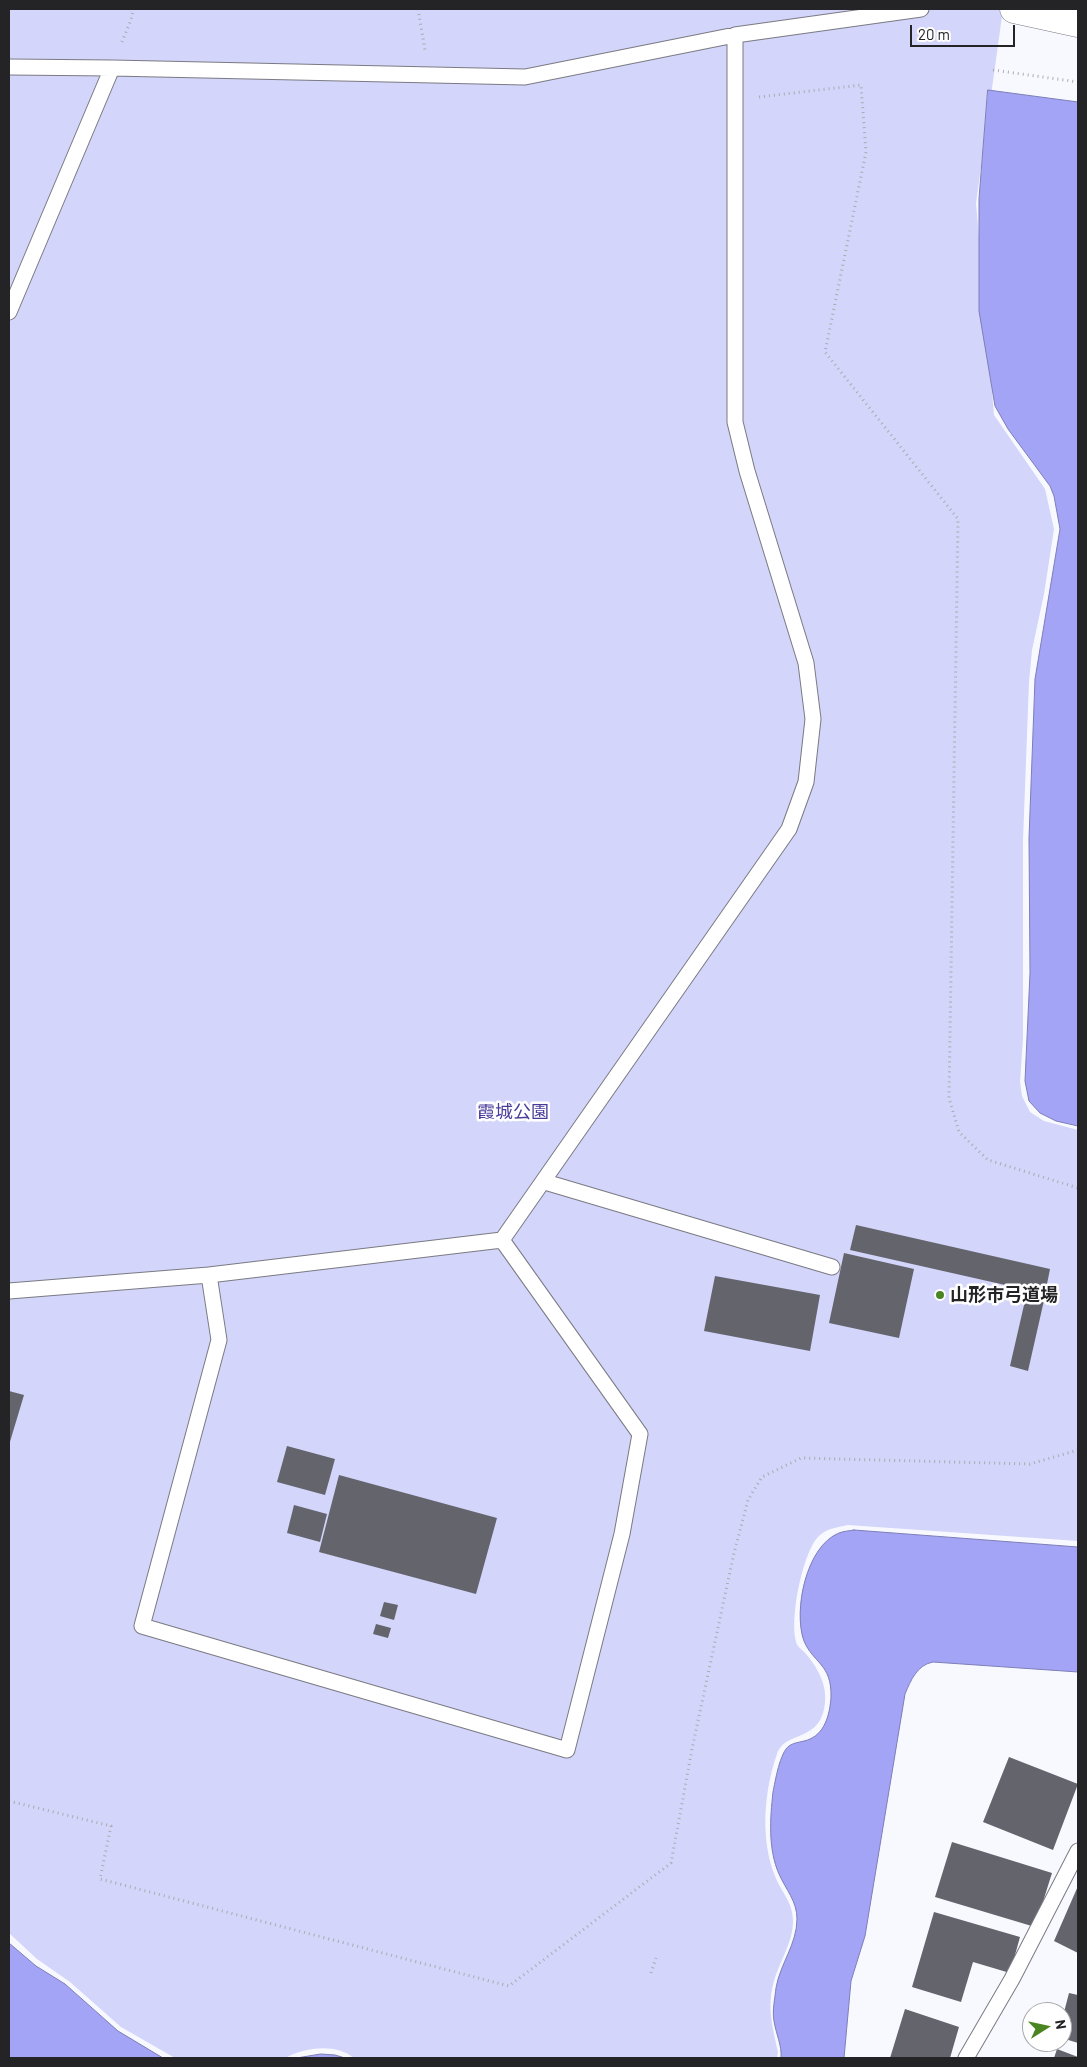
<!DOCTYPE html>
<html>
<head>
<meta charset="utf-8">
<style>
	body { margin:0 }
	#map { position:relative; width:1087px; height:2067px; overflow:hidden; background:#f8f9ff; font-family:Barlow,sans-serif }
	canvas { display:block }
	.frame { position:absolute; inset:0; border:10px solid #242427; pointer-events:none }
	.north { position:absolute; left:1022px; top:2002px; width:50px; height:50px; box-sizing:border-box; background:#fff; border:1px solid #a7a7a9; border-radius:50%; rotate:80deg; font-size:14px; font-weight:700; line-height:20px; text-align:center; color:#242427 }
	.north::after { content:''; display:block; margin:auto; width:18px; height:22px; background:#4a8522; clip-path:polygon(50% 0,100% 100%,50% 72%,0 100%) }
	.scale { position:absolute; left:910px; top:25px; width:105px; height:22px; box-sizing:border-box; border:2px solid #242427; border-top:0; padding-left:6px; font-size:15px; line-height:18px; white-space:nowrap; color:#242427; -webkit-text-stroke:4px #fff; paint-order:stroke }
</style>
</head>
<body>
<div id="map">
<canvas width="1087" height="2067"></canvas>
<div class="frame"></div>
<div class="north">N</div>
<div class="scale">20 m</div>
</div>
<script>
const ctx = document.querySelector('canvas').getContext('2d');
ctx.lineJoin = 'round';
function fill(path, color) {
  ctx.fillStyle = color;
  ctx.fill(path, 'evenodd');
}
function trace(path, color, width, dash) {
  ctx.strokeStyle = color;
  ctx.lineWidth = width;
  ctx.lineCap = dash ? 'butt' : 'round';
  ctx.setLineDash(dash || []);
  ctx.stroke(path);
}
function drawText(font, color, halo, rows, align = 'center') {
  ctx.font = font + ' Barlow,"Noto Sans JP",sans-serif';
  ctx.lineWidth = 5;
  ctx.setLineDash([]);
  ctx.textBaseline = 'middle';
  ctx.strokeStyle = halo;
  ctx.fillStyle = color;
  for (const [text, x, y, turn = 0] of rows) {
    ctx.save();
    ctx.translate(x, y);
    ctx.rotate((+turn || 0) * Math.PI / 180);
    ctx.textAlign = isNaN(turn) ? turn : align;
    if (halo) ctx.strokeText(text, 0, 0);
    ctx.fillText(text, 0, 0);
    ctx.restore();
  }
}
fill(new Path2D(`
	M9 9H1003L976 203 994 415 1045 489 1054 529 1044 594 1032 650 1029 682 1023 840V1038L1020 1082 1022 1096 1030 1112 1044 1121 1078 1130V1541L848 1525C839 1527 828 1528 820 1535 803 1548 787 1627 798 1646 800 1649 804 1651 806 1654 817 1667 827 1684 825 1702 822 1743 785 1730 777 1754 764 1791 760 1839 775 1876 781 1892 793 1902 793 1921 793 1944 778 1963 773 1985 767 2009 773 2029 778 2052L777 2058H354C336 2043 305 2047 285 2058H175L121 2027 70 1982 37 1959 9 1933Z`), '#d3d5fa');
const water = new Path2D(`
	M988 90 1078 102V1126L1056 1121 1040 1113 1029 1101 1025 1081 1030 973 1029 838 1035 679 1060 529 1054 496 1050 486 1008 429 995 406 979 311V199Z
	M854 1530 1078 1547V1672L933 1662C917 1665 911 1680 905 1694L865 1936 851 1981 844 2058H781C782 2045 776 2034 774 2021 772 2011 775 1998 776 1988 780 1964 797 1944 797 1919 797 1901 786 1890 779 1874 768 1849 770 1819 773 1792 775 1782 780 1752 789 1746 794 1742 804 1742 810 1739 826 1732 830 1712 831 1697 832 1664 813 1663 804 1641 793 1611 806 1546 839 1533 844 1531 849 1531 854 1530Z
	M9 1943 36 1966 65 1984 118 2031 163 2058H9Z
	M321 2054 335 2055 345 2058H297Z`);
fill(water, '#a3a4f5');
trace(water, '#7d7eb7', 1);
fill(new Path2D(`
	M856 1225 1050 1269 1045 1294 850 1250Z
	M844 1253 914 1269 899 1338 829 1323Z
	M715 1276 820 1295 810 1351 704 1331Z
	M1027 1292 1045 1296 1028 1371 1010 1366Z
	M9 1391 24 1395 9 1445Z
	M287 1446 335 1459 325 1495 277 1482Z
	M339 1475 497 1518 476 1594 319 1552Z
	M294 1505 327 1514 320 1542 287 1533Z
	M384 1602 398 1605 394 1620 380 1616Z
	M376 1624 391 1628 388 1638 373 1634Z
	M1009 1757 1078 1784 1053 1850 983 1822Z
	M952 1842 1052 1873 1035 1927 935 1897Z
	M1078 1886V1953L1054 1941Z
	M934 1912 1020 1937 1010 1973 973 1962 961 2002 912 1987Z
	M1069 1993 1078 1995V2043L1062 2038V2020Z
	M905 2009 959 2027 950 2058H890Z
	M1057 2049 1078 2057V2058H1054Z`), '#64646d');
const service = new Path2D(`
	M9 67 112 68
	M9 312 112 68 525 77 735 35 921 9
	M545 1182 832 1267
	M209 1275 219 1340 142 1626 567 1750 622 1534 640 1434 502 1240
	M9 1291 209 1275 502 1240 789 829 806 782 813 719 806 663 747 471 735 422V35
	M966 2058 1012 1979 1078 1851`);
const minor = new Path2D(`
	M1014 9 1078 23`);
trace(service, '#7a7a83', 17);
trace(minor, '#7a7a83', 29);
trace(new Path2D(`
	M418 9 425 50
	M122 42 132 17 133 9
	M993 70 1078 82
	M759 97 861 85 866 152 825 352 958 519 949 1098 959 1132 988 1160 1078 1188
	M9 1801 111 1826 100 1879 509 1986 671 1863 692 1749 734 1553 748 1500 762 1477 801 1458 1030 1464 1078 1450
	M651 1973 656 1958`), '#ababb0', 3, [1, 4]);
trace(service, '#fff', 15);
trace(minor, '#fff', 28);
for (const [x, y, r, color] of [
	[940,1295,5,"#4a8522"]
]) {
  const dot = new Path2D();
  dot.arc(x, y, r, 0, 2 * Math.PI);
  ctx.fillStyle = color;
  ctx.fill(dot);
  trace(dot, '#fff', 2);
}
drawText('18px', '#473e9b', '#fff', [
	["霞城公園",513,1112]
]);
drawText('bold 18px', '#242427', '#fff', [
	["山形市弓道場",950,1295]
], 'left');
</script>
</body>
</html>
